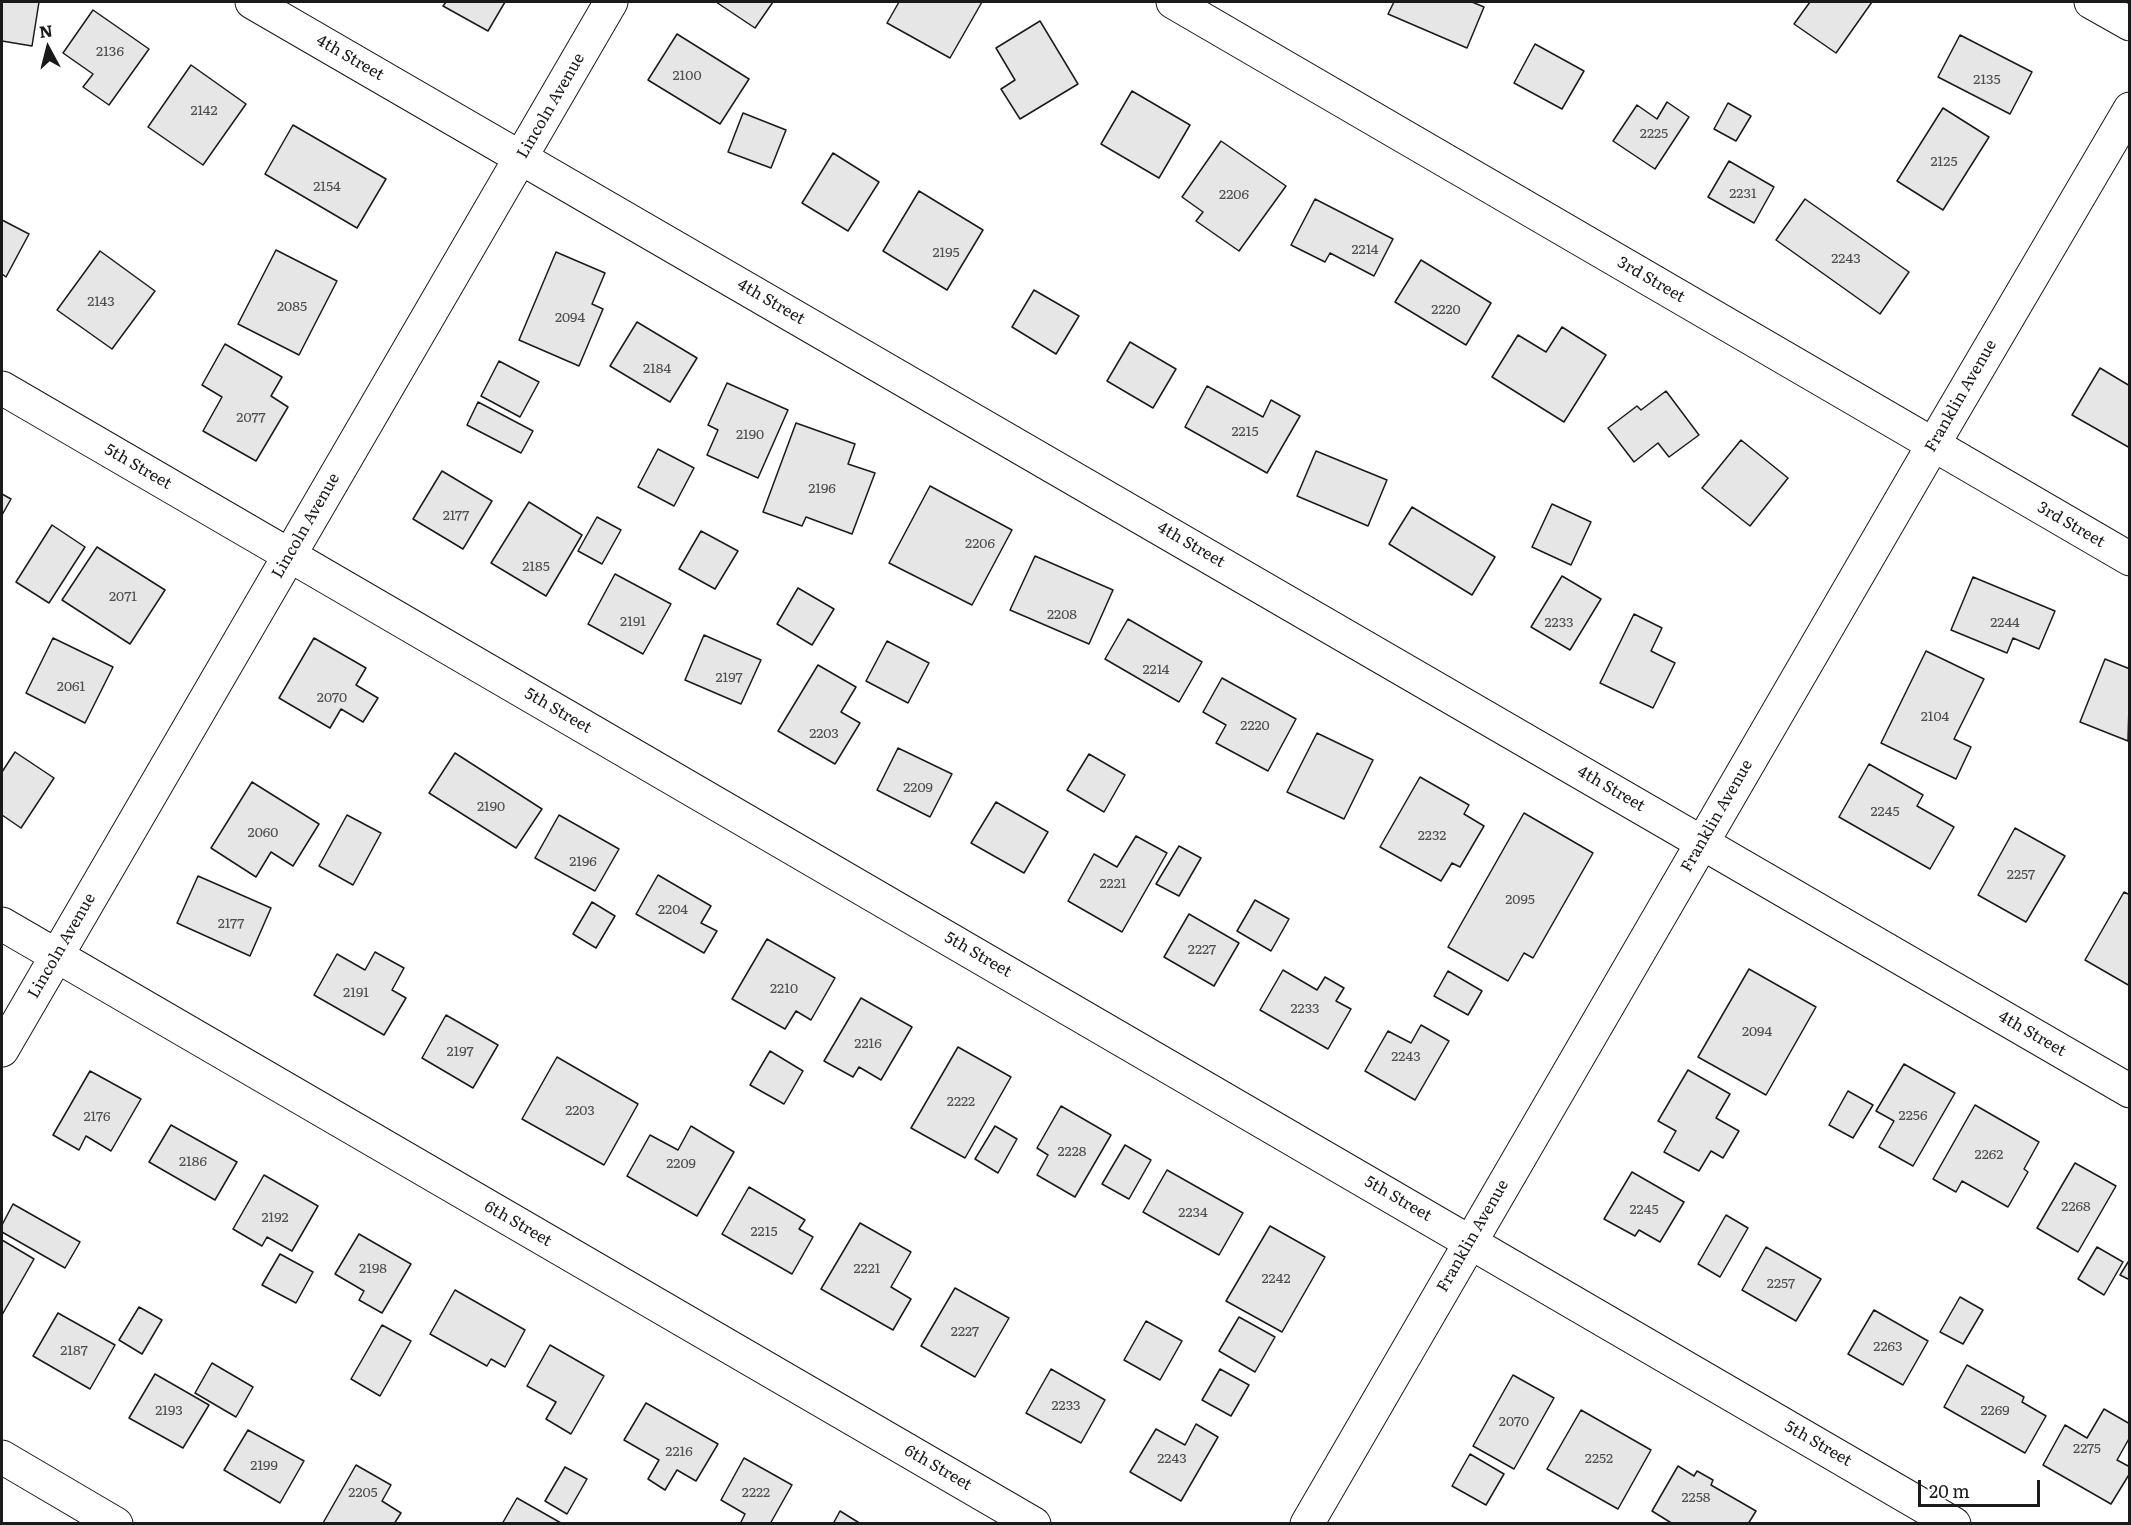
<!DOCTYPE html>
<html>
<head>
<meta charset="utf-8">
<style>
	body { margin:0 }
	#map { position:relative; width:2131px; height:1525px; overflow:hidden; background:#fff; font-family:Literata,serif }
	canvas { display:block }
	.frame { position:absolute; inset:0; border:3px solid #1a1a1a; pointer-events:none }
	.north { position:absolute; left:18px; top:18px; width:60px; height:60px; -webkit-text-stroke:4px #fff; paint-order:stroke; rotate:353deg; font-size:16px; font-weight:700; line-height:24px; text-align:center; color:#1a1a1a }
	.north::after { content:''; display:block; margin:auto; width:21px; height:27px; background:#1a1a1a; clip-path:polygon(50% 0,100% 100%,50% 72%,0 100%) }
	.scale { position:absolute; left:1918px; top:1480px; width:122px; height:27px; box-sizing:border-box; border:3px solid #1a1a1a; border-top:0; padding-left:8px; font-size:18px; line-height:21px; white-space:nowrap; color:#1a1a1a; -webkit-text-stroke:4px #fff; paint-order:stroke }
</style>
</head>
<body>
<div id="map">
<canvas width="2131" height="1525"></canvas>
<div class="frame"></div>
<div class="north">N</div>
<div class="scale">20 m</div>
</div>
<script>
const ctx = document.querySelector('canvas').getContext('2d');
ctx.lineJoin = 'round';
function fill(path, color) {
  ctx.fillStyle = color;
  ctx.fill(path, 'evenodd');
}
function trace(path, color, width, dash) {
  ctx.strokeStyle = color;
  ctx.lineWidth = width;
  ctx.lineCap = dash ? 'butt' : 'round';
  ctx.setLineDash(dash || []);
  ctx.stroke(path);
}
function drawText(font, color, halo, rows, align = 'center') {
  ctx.font = font + ' Literata,serif';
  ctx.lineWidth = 4.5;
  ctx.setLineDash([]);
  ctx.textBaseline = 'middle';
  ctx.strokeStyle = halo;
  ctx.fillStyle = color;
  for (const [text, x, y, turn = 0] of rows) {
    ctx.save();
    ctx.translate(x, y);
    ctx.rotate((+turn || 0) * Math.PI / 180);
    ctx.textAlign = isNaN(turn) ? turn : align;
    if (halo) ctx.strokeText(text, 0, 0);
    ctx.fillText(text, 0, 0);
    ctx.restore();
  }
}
const building = new Path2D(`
	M2 2H39L32 46 2 41Z
	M446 2H505L488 31 443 6Z
	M716 2H773L755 28Z
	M899 2H982L950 58 887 23Z
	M1394 2H1472L1484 7 1467 48 1388 14Z
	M1810 2H1872L1836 53 1794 24Z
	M93 10 149 49 109 105 83 87 93 74 63 53Z
	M1040 21 1078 84 1020 119 1001 89 1015 80 996 48Z
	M677 34 749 79 720 124 648 80Z
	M1960 35 2032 72 2010 114 1938 77Z
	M1535 44 1584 71 1562 109 1514 83Z
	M191 65 246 104 203 165 148 127Z
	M1132 91 1190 125 1159 178 1101 144Z
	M1667 102 1689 117 1655 169 1613 141 1637 105 1657 119Z
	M1728 103 1751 116 1736 141 1714 129Z
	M1943 108 1989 137 1943 210 1897 181Z
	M743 113 786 130 771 168 728 152Z
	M293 125 386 179 357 228 265 174Z
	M1221 141 1286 186 1239 251 1196 221 1203 212 1182 197Z
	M833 153 879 182 848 231 802 203Z
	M1729 161 1774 187 1754 223 1708 197Z
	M919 191 983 230 947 290 883 251Z
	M1315 199 1393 239 1374 276 1330 253 1325 262 1291 245Z
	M1805 199 1909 272 1880 314 1776 240Z
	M2 220 29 234 6 277 2 274Z
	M276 250 337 281 299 355 238 324Z
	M100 251 155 291 112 349 57 310Z
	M556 252 605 273 592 304 603 309 579 366 519 340Z
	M1421 260 1491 303 1466 345 1395 302Z
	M1034 290 1079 316 1056 354 1012 327Z
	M637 322 697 358 670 402 610 366Z
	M1562 327 1606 355 1564 422 1492 377 1518 335 1546 352Z
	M1130 342 1176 369 1153 408 1107 381Z
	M225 344 282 377 271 396 288 407 256 461 203 431 222 397 202 385Z
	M499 361 539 382 520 417 481 396Z
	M2100 368 2130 386V448L2072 415Z
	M727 383 788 410 758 478 707 455 718 430 708 425Z
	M1207 386 1263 417 1271 400 1300 416 1267 473 1185 427Z
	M1666 391 1699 435 1669 457 1658 443 1634 462 1608 428 1637 406 1641 410Z
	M478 402 533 431 521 453 467 425Z
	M796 423 855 444 848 464 875 473 852 534 806 517 802 526 763 512Z
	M1741 440 1788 478 1750 526 1702 488Z
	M658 449 694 468 674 506 638 487Z
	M1316 451 1387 480 1368 526 1297 496Z
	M442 471 492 501 463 549 413 519Z
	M930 486 1012 530 972 605 889 563Z
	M2 494 11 499 2 515Z
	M529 502 582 535 546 596 491 563Z
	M1552 504 1591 522 1571 565 1532 547Z
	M1412 507 1495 557 1472 595 1389 544Z
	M597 517 621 530 602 564 578 551Z
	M52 525 85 547 49 603 16 582Z
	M701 531 738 551 715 589 679 569Z
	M97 547 165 590 130 644 62 600Z
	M1035 556 1113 590 1089 644 1010 610Z
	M615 574 671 604 643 654 588 624Z
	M1562 576 1601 599 1570 650 1531 627Z
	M1973 577 2055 611 2039 649 2013 638 2007 653 1951 630Z
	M798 588 834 609 812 645 777 624Z
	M1634 614 1662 628 1651 651 1675 663 1653 708 1600 683Z
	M1128 619 1202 662 1179 702 1105 659Z
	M704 635 761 660 741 704 685 680Z
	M53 638 113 667 85 723 26 693Z
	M314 638 366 668 356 685 378 698 363 722 341 709 330 728 279 698Z
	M887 641 929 663 908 703 866 681Z
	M1926 651 1984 679 1954 739 1971 747 1956 779 1881 743Z
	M2105 659 2130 669 2128 741 2080 722Z
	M818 665 856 687 841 712 860 723 835 764 778 731Z
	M1222 678 1296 719 1268 771 1216 743 1226 725 1203 712Z
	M1317 733 1373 760 1344 819 1287 792Z
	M898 748 952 774 930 817 877 790Z
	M15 752 54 778 21 828 2 815V772Z
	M455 753 542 809 516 848 429 793Z
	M1089 754 1125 775 1104 812 1067 790Z
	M1869 764 1923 795 1917 806 1954 827 1930 869 1839 817Z
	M1420 777 1469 805 1464 814 1484 826 1460 867 1452 863 1441 881 1380 847Z
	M252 782 319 824 293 866 271 852 256 877 211 848Z
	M996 802 1048 832 1024 873 971 843Z
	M1524 813 1593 853 1533 958 1524 953 1508 981 1448 947Z
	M347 815 381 833 353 885 319 866Z
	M559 815 619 849 595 891 535 858Z
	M2015 828 2065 856 2026 922 1978 895Z
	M1136 836 1167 853 1122 932 1068 901 1094 854 1117 867Z
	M1179 846 1201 858 1179 896 1156 884Z
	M658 875 711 906 701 923 717 931 704 953 636 914Z
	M198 876 271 908 250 956 177 923Z
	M2124 892 2130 895V986L2085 960Z
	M1255 900 1289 919 1271 951 1237 931Z
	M592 902 615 916 596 948 573 934Z
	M1189 914 1239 943 1214 986 1164 957Z
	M767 939 835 978 811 1020 796 1011 785 1029 732 999Z
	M375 952 404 968 392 990 406 998 384 1035 314 995 337 954 365 970Z
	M1749 969 1816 1007 1766 1095 1698 1057Z
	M1283 970 1317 990 1325 977 1344 988 1336 1001 1351 1009 1328 1049 1260 1010Z
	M1448 971 1482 991 1468 1015 1434 996Z
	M861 998 912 1027 881 1080 859 1067 853 1077 824 1061Z
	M446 1015 498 1045 473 1088 422 1058Z
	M1421 1025 1449 1041 1415 1100 1365 1071 1388 1031 1411 1043Z
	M958 1047 1011 1077 965 1158 911 1128Z
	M770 1051 803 1071 784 1104 750 1085Z
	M557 1057 638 1104 604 1165 522 1119Z
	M1904 1064 1955 1093 1913 1166 1879 1147 1894 1121 1876 1111Z
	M1688 1070 1730 1094 1716 1118 1739 1131 1723 1158 1711 1151 1699 1171 1664 1152 1676 1131 1658 1121Z
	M90 1071 141 1099 111 1151 86 1136 79 1150 53 1135Z
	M1848 1091 1873 1105 1853 1138 1829 1125Z
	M1975 1105 2039 1142 2024 1169 2028 1172 2008 1207 1962 1181 1956 1192 1933 1179Z
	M1061 1106 1111 1135 1075 1197 1037 1175 1048 1155 1037 1148Z
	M171 1125 237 1162 215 1200 149 1162Z
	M691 1126 734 1152 697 1216 627 1176 650 1135 678 1150Z
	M995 1126 1017 1139 998 1173 975 1159Z
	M1125 1145 1151 1160 1129 1199 1102 1184Z
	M2075 1163 2116 1186 2078 1252 2037 1228Z
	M1167 1170 1243 1213 1219 1255 1143 1212Z
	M1632 1172 1684 1202 1660 1242 1639 1230 1635 1236 1604 1219Z
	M264 1175 318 1206 292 1251 267 1237 262 1246 233 1229Z
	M749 1187 805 1220 799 1229 813 1237 792 1274 722 1234Z
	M13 1204 80 1242 65 1268 2 1232V1225Z
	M1726 1215 1748 1228 1720 1277 1698 1264Z
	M860 1223 911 1252 891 1287 911 1299 893 1330 821 1289Z
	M1270 1226 1325 1257 1282 1332 1226 1301Z
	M359 1234 411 1264 382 1313 359 1300 364 1291 335 1274Z
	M2 1240 34 1259 2 1315Z
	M1766 1247 1821 1279 1796 1321 1742 1290Z
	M2097 1247 2123 1262 2104 1295 2078 1279Z
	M280 1254 313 1272 296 1303 262 1285Z
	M2130 1259V1280L2120 1275Z
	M955 1288 1009 1318 975 1377 921 1346Z
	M455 1290 525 1330 505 1367 491 1359 487 1366 430 1334Z
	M1960 1297 1983 1310 1963 1344 1940 1332Z
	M139 1307 162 1320 142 1354 119 1340Z
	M1874 1310 1928 1341 1903 1385 1848 1354Z
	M58 1313 115 1345 90 1389 33 1356Z
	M1239 1317 1275 1337 1255 1372 1219 1351Z
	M1146 1321 1182 1341 1160 1380 1124 1360Z
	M382 1325 411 1341 380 1396 351 1379Z
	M550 1345 604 1376 571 1434 546 1419 556 1402 527 1386Z
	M212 1363 253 1387 236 1417 195 1393Z
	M1967 1365 2024 1397 2022 1402 2046 1416 2025 1453 1944 1407Z
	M1051 1369 1105 1400 1081 1443 1026 1413Z
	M1220 1369 1249 1385 1231 1416 1202 1400Z
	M155 1374 209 1405 183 1448 129 1418Z
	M1513 1375 1554 1398 1514 1469 1473 1446Z
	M646 1403 718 1444 696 1481 677 1470 665 1490 648 1479 659 1460 624 1440Z
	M2104 1409 2130 1424V1437L2117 1460 2130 1467V1473L2111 1504 2043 1465 2065 1425 2087 1438Z
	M1581 1410 1651 1450 1618 1509 1547 1469Z
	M1196 1424 1218 1437 1181 1501 1130 1472 1156 1429 1185 1445Z
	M248 1430 304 1461 280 1503 224 1470Z
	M1470 1454 1504 1474 1486 1505 1452 1486Z
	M744 1458 792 1485 770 1524H740L745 1514 721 1500Z
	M356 1465 391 1485 382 1501 401 1513 394 1524 323 1523Z
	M1678 1466 1694 1476 1697 1471 1713 1480 1711 1485 1756 1511 1748 1524H1673L1652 1511Z
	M565 1467 587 1479 567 1514 545 1501Z
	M517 1498 561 1523 502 1524Z
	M840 1511 861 1524H833Z`);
fill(building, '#e6e6e6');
trace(building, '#1a1a1a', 1.5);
const minor = new Path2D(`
	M252 2 2130 1091
	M1173 2 2130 559
	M2091 2 2130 24
	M2 388 1954 1524
	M2 924 1034 1524
	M2 1050 611 2
	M2 1457 116 1524
	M1307 1524 1933 445 2130 109`);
trace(minor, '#1a1a1a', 35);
trace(minor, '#fff', 33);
drawText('14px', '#4d4d4d', null, [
	["2136",110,52],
	["2100",687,76],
	["2135",1987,80],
	["2142",204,111],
	["2225",1654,134],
	["2125",1944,162],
	["2154",327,187],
	["2231",1743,194],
	["2206",1234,195],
	["2214",1365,250],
	["2195",946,253],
	["2243",1846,259],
	["2143",101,302],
	["2085",292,307],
	["2220",1446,310],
	["2094",570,318],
	["2184",657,369],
	["2077",251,418],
	["2215",1245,432],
	["2190",750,435],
	["2196",822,489],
	["2177",456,516],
	["2206",980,544],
	["2185",536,567],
	["2071",123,597],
	["2208",1062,615],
	["2191",633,622],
	["2233",1559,623],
	["2244",2005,623],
	["2214",1156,670],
	["2197",729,678],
	["2061",71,687],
	["2070",332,698],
	["2104",1935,717],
	["2220",1255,726],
	["2203",824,734],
	["2209",918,788],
	["2190",491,807],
	["2245",1885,812],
	["2060",263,833],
	["2232",1432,836],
	["2196",583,862],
	["2257",2021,875],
	["2221",1113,884],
	["2095",1520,900],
	["2204",673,910],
	["2177",231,924],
	["2227",1202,950],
	["2210",784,989],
	["2191",356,993],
	["2233",1305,1009],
	["2094",1757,1032],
	["2216",868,1044],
	["2197",460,1052],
	["2243",1406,1057],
	["2222",961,1102],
	["2203",580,1111],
	["2256",1913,1116],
	["2176",97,1117],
	["2228",1072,1152],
	["2262",1989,1155],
	["2186",193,1162],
	["2209",681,1164],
	["2268",2076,1207],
	["2245",1644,1210],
	["2234",1193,1213],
	["2192",275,1218],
	["2215",764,1232],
	["2198",373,1269],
	["2221",867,1269],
	["2242",1276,1279],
	["2257",1781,1284],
	["2227",965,1332],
	["2263",1888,1347],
	["2187",74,1351],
	["2233",1066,1406],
	["2193",169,1411],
	["2269",1995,1411],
	["2070",1514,1422],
	["2275",2087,1449],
	["2216",679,1452],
	["2243",1172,1459],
	["2252",1599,1459],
	["2199",264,1466],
	["2205",363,1493],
	["2222",756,1493],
	["2258",1696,1498]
]);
drawText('16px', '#1a1a1a', '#fff', [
	["4th Street",350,58,30],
	["Lincoln Avenue",551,106,-60],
	["3rd Street",1651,280,30],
	["4th Street",771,302,30],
	["Franklin Avenue",1961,396,-60],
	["5th Street",138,467,30],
	["3rd Street",2071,525,30],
	["Lincoln Avenue",306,526,-60],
	["4th Street",1191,545,30],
	["5th Street",558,711,30],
	["4th Street",1611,789,30],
	["Franklin Avenue",1717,816,-60],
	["Lincoln Avenue",62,946,-60],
	["5th Street",978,955,30],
	["4th Street",2032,1034,30],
	["5th Street",1398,1199,30],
	["6th Street",518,1224,30],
	["Franklin Avenue",1473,1236,-60],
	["5th Street",1818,1444,30],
	["6th Street",938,1468,30]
]);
</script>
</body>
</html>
